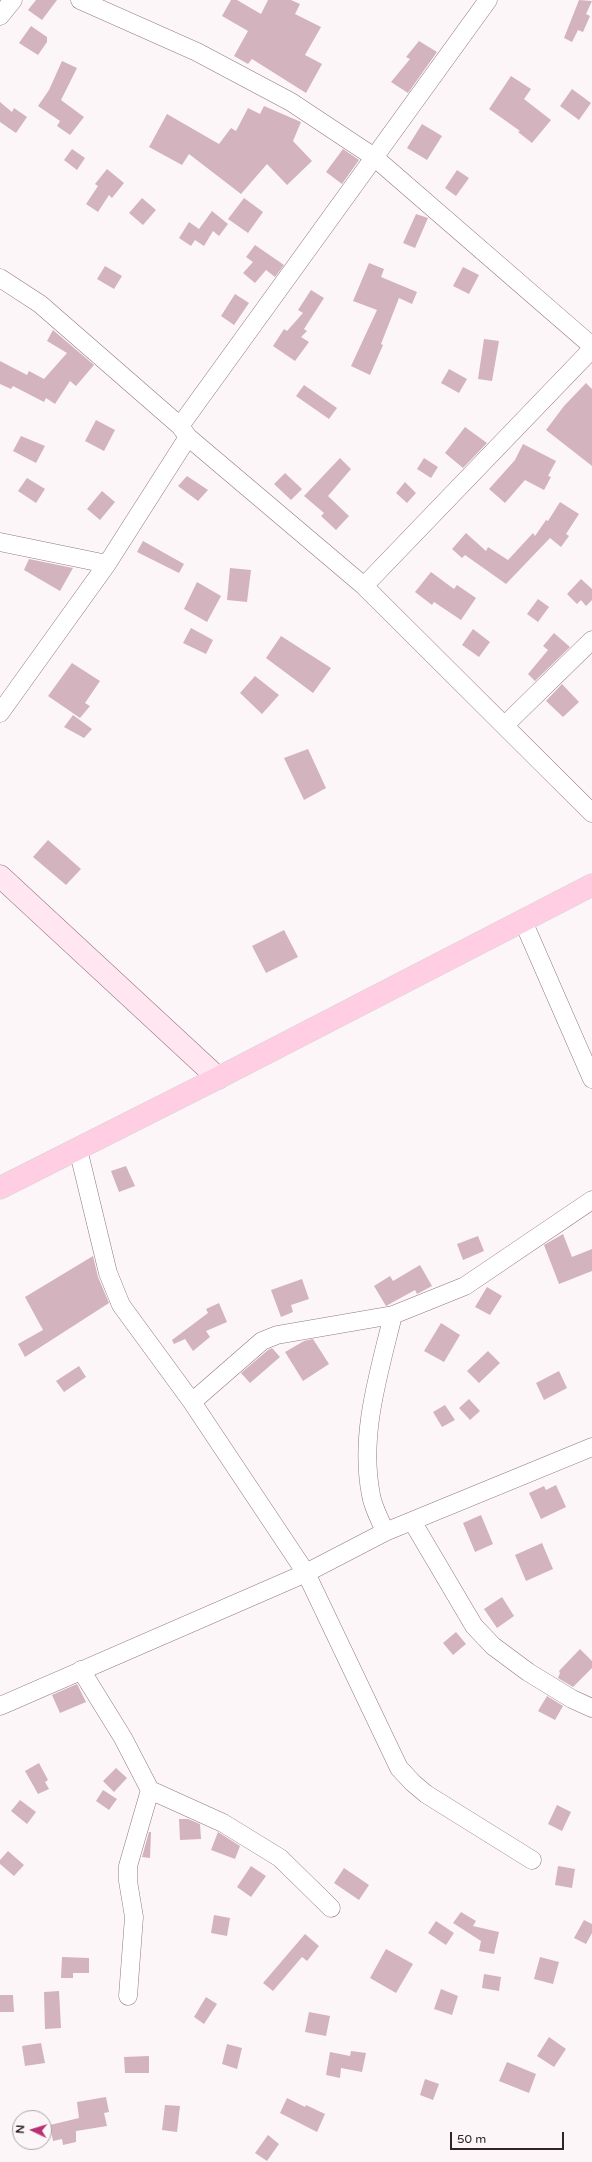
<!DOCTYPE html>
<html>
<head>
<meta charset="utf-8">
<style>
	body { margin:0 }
	#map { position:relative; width:592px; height:2162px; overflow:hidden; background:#fdf6f8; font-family:"Varela Round",sans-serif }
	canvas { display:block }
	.north { position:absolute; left:12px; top:2110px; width:40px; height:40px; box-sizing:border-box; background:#fdf6f8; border:1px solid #aba2a5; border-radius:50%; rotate:274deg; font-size:11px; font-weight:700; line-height:16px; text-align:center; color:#302428 }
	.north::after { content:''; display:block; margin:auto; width:14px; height:18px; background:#b73175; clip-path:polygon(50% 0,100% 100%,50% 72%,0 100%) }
	.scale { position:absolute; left:450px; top:2132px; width:114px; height:18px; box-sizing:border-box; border:2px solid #302428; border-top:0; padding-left:5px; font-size:12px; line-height:14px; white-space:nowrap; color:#302428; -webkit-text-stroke:3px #fdf6f8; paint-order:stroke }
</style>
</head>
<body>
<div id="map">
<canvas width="592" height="2162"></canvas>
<div class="north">N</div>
<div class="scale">50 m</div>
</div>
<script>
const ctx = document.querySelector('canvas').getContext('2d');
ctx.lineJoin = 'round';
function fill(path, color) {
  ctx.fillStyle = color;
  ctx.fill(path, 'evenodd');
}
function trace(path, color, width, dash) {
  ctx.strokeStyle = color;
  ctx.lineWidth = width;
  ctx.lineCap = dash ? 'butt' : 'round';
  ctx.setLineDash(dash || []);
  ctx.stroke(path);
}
fill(new Path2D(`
	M36 0H57L42 20 28 10Z
	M231 0H237L261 14 268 0H291L300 4 295 14 321 27 305 55 322 64 306 93 252 59 248 64 234 56 248 31 222 16Z
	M579 0 592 1 586 14 590 16 583 32 578 30 572 42 564 38Z
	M31 26 47 37V42L38 55 19 43Z
	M419 41 437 52 408 93 391 82 410 59 406 57Z
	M62 61 77 68 61 100 84 117 70 135 57 126 60 121 38 106 49 90Z
	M511 76 531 89 524 99 551 120 532 143 518 132 520 131 489 109Z
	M572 89 591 103 579 120 560 106Z
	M0 102 12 112 14 108 27 117 16 133 0 122Z
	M264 106 301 122 293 141 312 161 287 185 267 164 241 194 189 154 182 165 149 147 167 114 219 144 231 128 236 131 248 108 260 114Z
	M422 124 442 136 427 160 407 148Z
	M72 149 85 158 77 170 64 160Z
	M343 149 359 160 342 184 326 172Z
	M107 169 124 183 112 198 109 195 98 212 86 204 98 186 95 184Z
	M457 170 469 178 456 196 445 188Z
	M142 198 156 210 143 225 129 213Z
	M244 198 263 212 248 233 228 219Z
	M212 211 228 224 219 236 213 231 204 246 195 240 191 246 179 238 189 222 199 229Z
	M416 214 428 218 415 248 403 243Z
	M255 245 284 265 275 277 266 270 255 283 243 273 253 262 246 257Z
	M369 263 384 269 381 277 417 292 412 304 399 298 381 344 383 345 370 375 351 366 377 310 353 301Z
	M105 266 122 276 114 289 97 279Z
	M463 267 479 275 469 294 453 286Z
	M311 290 324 298 304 329 307 331 301 337 309 342 295 361 273 346 284 329 287 331 303 313 298 310Z
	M235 294 249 303 234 325 221 316Z
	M53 330 94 365 76 386 70 381 55 404 46 398 44 402 13 386 11 389 0 384V361L27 375 29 371 44 379 67 353 47 341Z
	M484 339 499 341 492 381 478 379Z
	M449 369 467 379 459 393 441 383Z
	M586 383 592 389V466L546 430 564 406Z
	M304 385 337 408 329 419 296 396Z
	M96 420 115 430 104 451 85 441Z
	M465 427 487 443 463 468 445 453Z
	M21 436 45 446 36 463 13 451Z
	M523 444 556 461 548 476 551 477 544 490 525 480 505 503 489 489 515 460Z
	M340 458 351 469 328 496 349 516 336 530 321 516 324 513 304 496Z
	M424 458 438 467 431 478 417 469Z
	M285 473 302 489 291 500 274 484Z
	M187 476 208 490 198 501 178 486Z
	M27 478 45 489 36 503 18 491Z
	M405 482 416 493 407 503 396 493Z
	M102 491 115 502 100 520 87 509Z
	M560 502 579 514 566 534 569 536 561 547 550 538 506 584 465 555 462 558 452 549 466 533 486 551 488 547 508 560 533 533 535 536 546 520 548 521Z
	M143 541 184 564 179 573 137 552Z
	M29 559 73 568 60 591 24 570Z
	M230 568 251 570 247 602 227 600Z
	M431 572 454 589 457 585 476 598 461 620 434 602 432 605 415 592Z
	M581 579 592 589V600L586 606 581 600 577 604 567 594Z
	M197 582 221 596 207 622 184 609Z
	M538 599 549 607 538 622 527 614Z
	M191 628 213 640 206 654 183 643Z
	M473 629 490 642 479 657 462 645Z
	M554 633 570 647 535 681 528 674 548 650 543 646Z
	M281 636 331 668 313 693 266 658Z
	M72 663 100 681 85 703 90 706 80 718 48 696Z
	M255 676 279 695 262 714 240 693Z
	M562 684 579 702 563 717 546 701Z
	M73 715 92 729 84 738 64 727Z
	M308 749 326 788 304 800 284 758Z
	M48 840 81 869 66 885 33 857Z
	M284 930 298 957 266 973 252 946Z
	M126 1166 135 1186 119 1192 111 1171Z
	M563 1234 572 1257 592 1249V1271L559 1284 544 1245Z
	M478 1236 484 1251 463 1260 457 1244Z
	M93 1256 98 1277 109 1303 25 1357 18 1344 43 1330 25 1297Z
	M420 1265 432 1286 417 1294 415 1290 386 1306 374 1286 390 1276 393 1281Z
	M302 1279 309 1299 291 1305 293 1312 281 1317 271 1290Z
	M487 1287 502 1296 490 1315 475 1307Z
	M219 1303 227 1322 206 1331 210 1337 193 1351 185 1339 174 1344 172 1340 208 1313 206 1309Z
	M441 1323 460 1335 444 1362 424 1351Z
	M313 1339 329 1364 303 1381 285 1352 304 1341Z
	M272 1348 280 1357 250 1383 241 1373 268 1350Z
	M488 1351 500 1363 479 1383 467 1371Z
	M79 1366 86 1377 64 1392 56 1381Z
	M559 1371 567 1388 544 1400 536 1383Z
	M469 1399 480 1411 470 1420 459 1408Z
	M445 1405 455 1420 442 1427 433 1412Z
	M556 1485 566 1507 541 1519 529 1493 544 1486 546 1490Z
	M481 1515 493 1544 475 1552 463 1523Z
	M542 1543 553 1569 526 1581 515 1555Z
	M502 1597 514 1616 497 1628 484 1609Z
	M456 1632 466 1644 453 1655 443 1643Z
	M580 1649 592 1661V1668L573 1687 558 1678 560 1673 559 1671Z
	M77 1684 86 1702 60 1713 52 1695Z
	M547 1696 563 1706 555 1720 538 1711Z
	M39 1763 48 1780 45 1782 49 1789 38 1794 25 1771Z
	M116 1768 127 1778 114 1792 103 1781Z
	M103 1790 117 1799 109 1810 96 1801Z
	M20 1800 36 1812 27 1824 11 1811Z
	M557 1805 571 1812 562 1831 548 1824Z
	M179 1819H188L200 1824 201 1839 180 1840Z
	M149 1832H151L150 1858 142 1857Z
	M218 1832 240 1846 235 1859 211 1850Z
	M8 1851 24 1865 14 1876 0 1864V1860Z
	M251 1866 266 1876 251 1897 237 1887Z
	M558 1866 575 1869 572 1888 555 1885Z
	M344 1868 369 1885 359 1900 334 1883Z
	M461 1912 476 1921 473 1926 499 1932 494 1954 479 1951 481 1941 453 1923Z
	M214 1915 230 1918 227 1936 211 1933Z
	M584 1920 592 1924V1933L586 1944 574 1938Z
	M436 1921 454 1933 446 1945 428 1933Z
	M305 1934 319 1946 307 1961 302 1957 273 1991 263 1983Z
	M386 1949 413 1964 396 1993 370 1978Z
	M62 1957 89 1958V1973H73V1978H61Z
	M540 1957 559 1962 553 1984 534 1979Z
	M484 1974 501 1977 499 1991 482 1988Z
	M441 1989 458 1996 452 2015 434 2009Z
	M59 1991 61 2028 45 2029 44 1992Z
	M0 1995H13L14 2012H0Z
	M206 1997 217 2004 204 2024 194 2017Z
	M309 2012 330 2016 326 2036 305 2032Z
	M549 2037 566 2049 554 2067 537 2056Z
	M41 2043 45 2063 25 2066 22 2046Z
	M227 2044 242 2048 237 2069 222 2064Z
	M351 2051 366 2053 362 2072 341 2068 340 2078 326 2075 330 2052 350 2056Z
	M149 2056V2073H125L124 2057Z
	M507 2062 536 2074 529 2093 499 2081Z
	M425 2079 439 2084 433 2100 420 2095Z
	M106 2097 109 2112 104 2113 107 2126 76 2131V2142L63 2145 62 2139 53 2141 50 2125 79 2118 77 2102Z
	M287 2098 305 2107 306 2105 325 2114 317 2132 280 2113Z
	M165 2105 180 2106 177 2132 162 2130Z
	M268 2135 279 2144 267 2161 255 2153Z`), '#d2b3be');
const street = new Path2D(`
	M80 0 197 52 291 102 374 157 592 346
	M0 16 13 0
	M0 278 40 304 180 426 188 437 364 586 592 813
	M180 426 488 0
	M0 542 107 564
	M364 586 592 349
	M0 713 107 564 188 437
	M505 725 592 640
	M523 921 592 1079
	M78 1149 108 1273 121 1305 192 1402 306 1573 399 1768 413 1783 426 1794 532 1860
	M192 1402 262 1341 277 1335 393 1315 465 1286 592 1200
	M412 1521 474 1626 493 1646 528 1672 572 1699 592 1708
	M385 1532C381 1521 373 1508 371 1495 359 1435 379 1373 393 1315
	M81 1670 123 1738 150 1790 128 1866V1881L134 1917 128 1996
	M0 1706 306 1573 385 1532 592 1447
	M150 1790 223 1823 280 1858 331 1908`);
const secondary = new Path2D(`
	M0 876 218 1078`);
const primary = new Path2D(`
	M0 1188 218 1078 592 885`);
trace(street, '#937781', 19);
trace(secondary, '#937781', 23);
trace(primary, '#d6d3d4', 23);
trace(street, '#fff', 18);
trace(secondary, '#ffe6f0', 22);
trace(primary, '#ffcee2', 22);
</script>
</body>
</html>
